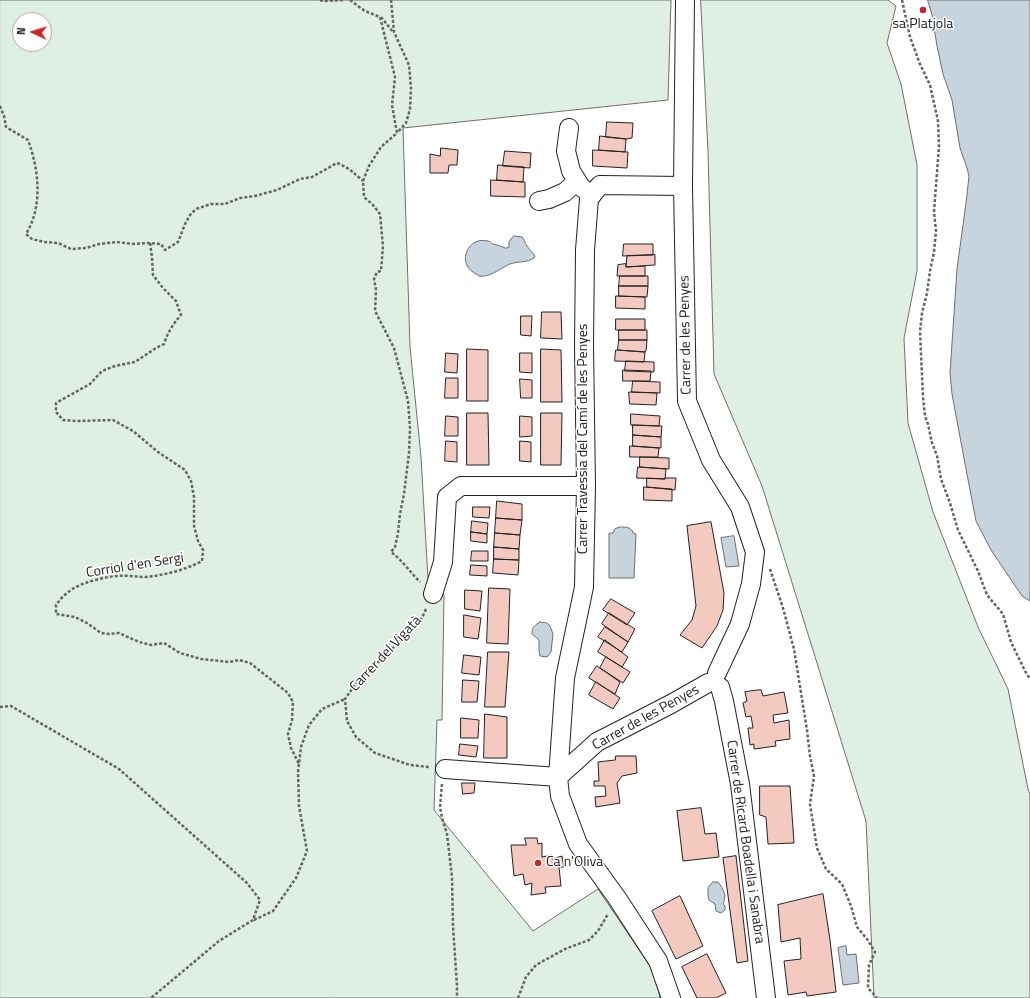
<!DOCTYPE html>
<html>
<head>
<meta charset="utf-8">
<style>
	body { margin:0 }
	#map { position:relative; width:1030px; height:998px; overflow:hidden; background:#fff; font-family:"Titillium Web",sans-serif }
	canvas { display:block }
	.north { position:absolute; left:12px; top:12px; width:40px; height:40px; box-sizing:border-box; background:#fff; border:1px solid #a7a7a7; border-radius:50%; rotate:274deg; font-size:11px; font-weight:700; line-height:16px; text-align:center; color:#222 }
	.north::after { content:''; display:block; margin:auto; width:14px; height:18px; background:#c62828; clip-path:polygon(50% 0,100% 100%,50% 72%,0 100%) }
</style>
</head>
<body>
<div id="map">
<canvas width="1030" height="998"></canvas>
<div class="north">N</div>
</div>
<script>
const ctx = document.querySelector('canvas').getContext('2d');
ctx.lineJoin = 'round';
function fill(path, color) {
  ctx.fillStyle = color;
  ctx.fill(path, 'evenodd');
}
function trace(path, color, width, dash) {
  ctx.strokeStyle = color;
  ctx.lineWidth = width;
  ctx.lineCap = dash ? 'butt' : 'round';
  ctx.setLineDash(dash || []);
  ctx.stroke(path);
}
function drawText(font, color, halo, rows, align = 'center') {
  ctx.font = font + ' "Titillium Web",sans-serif';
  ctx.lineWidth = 3;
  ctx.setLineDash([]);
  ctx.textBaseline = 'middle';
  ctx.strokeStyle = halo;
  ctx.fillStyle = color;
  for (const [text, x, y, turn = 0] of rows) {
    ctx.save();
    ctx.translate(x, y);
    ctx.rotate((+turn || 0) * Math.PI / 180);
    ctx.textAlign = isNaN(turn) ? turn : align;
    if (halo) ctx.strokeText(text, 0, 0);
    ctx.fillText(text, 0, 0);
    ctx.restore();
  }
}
const green = new Path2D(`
	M0 0H671L668 100 403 128 410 347 421 457 428 579 444 595 442 720H437L434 810 533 931 598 889 654 972 660 998H0ZM20 20H44V44H20Z
	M701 0H888L896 6 887 43 901 84 917 165V271L904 338 908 423 933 512 978 627 1008 689 1028 789 1030 794V998H874L866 821 762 486 714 374 708 152Z`);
fill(green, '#e0efe3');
trace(green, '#6f6f6f', 1);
const water = new Path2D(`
	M928 0H1030V601L1022 596 991 550 976 521 966 469 952 394 950 373 957 269 966 203 969 176 967 168 960 148 952 100 943 74 937 46 932 15Z
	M514 236 522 237C525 240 524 242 527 246 529 249 532 252 535 256L534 258C527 263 518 261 510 264 501 268 489 278 479 276 478 275 474 273 473 272 457 262 468 236 488 241 490 241 491 243 493 244 497 245 501 246 505 248H507L509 247V242Z
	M620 527C625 527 632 527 633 533L636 534 634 578H609V533H613L615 529Z
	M734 536 739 566 726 567 721 538Z
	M540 622 547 623 550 626 553 634 551 652 547 657 540 656 539 650V640L532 634C532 627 535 625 540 622Z
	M713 882H718C724 890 727 895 723 904L725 906V910L721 913 716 911 715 904 709 900 708 896V888Z
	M846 946 847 955 856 954 859 983 843 985 838 948Z`);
fill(water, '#c7d3dd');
trace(water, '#6f6f6f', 1);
const building = new Path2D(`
	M607 122 633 123 632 138 626 139 606 137Z
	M600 136 626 139 625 152 599 150Z
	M441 148 458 150 457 165H449L448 173H430V154L440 156Z
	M593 150 628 152 627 168 593 166Z
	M505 151 531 153 530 168 503 166Z
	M498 165 524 167 523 182 497 180Z
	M491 180 525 182V197L491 196Z
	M624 244H653V255L623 256Z
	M655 255V265L626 267 627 256Z
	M626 264V267L645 266V276H617L618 265Z
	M620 276H648V286H619Z
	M619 286H648L647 297 619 296Z
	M616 296 645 297V309L616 308Z
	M542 312H561L562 339 541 338Z
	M521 316H532L531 336 521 335Z
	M616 319H645V330H616Z
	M619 330H647V340H619Z
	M619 340H647L646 351 645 352 618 350Z
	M467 349 488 350V401H467Z
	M541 349 561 350 562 402H541Z
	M616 350 645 352 644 362 615 361Z
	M446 353 458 354 457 373 445 372Z
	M520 353H532V373L520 372Z
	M626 361 654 362V372L625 371Z
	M623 370 651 371 650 381H623Z
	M446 378H458V398H445Z
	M520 379 532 380V398H521Z
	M633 381 660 382V393L632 392Z
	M629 392 657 393 656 405 630 404Z
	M467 413H488L489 465H467Z
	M541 413H562L561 465H541Z
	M631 414 660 416 659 426 631 425Z
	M446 416 458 417V436H445Z
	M520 416 532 417V436L520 437Z
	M633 425 662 426 661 437 633 435Z
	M633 435 661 437V448L633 446Z
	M446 441 457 442V462L445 461Z
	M520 441 531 442V462L520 461Z
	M630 446 659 448 658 457H630Z
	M640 457 669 458V469L640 467Z
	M638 467 666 469 665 479 637 478Z
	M647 478 665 479V478H676L675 490 647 487Z
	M644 487 672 489V501L644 500Z
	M497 501 522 504V520L496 518Z
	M473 507H490L489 518 473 517Z
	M496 518 522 520 520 535 495 533Z
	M472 521 488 523 487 534 471 532Z
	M711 522 724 593 723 610 717 626 702 648 680 635 692 620 696 606 687 526Z
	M471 532 487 534V543L471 541Z
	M495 533 520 535 519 549 494 547Z
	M494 547 519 549V560L494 559Z
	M472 551H488V561H471Z
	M494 559 519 560 518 575 493 573Z
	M471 565 487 566V576L470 575Z
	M489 588 510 589 508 644 487 643Z
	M465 590 482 591 480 611 465 609Z
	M611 599 635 613 627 625 603 610Z
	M609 613 635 629 628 642 602 624Z
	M464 615 481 618 478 639 464 637Z
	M605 627 628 642 622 652 598 637Z
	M605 640 628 657 622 667 598 652Z
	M488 652H509L505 707H485Z
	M464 655 481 657 479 675 462 673Z
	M606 657 630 672 623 683 600 668Z
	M597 666 620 682 615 694 589 678Z
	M463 680 479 681 477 702H462Z
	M596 682 620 698 613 709 589 695Z
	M761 690 763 696 784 692 788 713 773 715 774 723 789 720 790 739 775 741 776 746 754 749V744L750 745 748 728H753L751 716 746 717 743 703 747 701 745 692Z
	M485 714 507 717V758H484Z
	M461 718 479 720 478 738H461Z
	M460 744 478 746 476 757 459 755Z
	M616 756H636L637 773 622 776 617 783 620 803 596 807 595 797 606 796 605 786H594V781H599L598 762 615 760Z
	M462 783H475L474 793 463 794Z
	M760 786H790L794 843 768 844 766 817 760 815Z
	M701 808 705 834 716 833 719 857 683 861 677 811Z
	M525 838H537L538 844 542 843V857L552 855V859L562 856 564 867H559L561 886 545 887 546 893 531 895 532 883 525 885 523 874 514 876 511 845H526Z
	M736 856 748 961 737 963 723 858Z
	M823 894 830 940 836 992 807 996 806 992 788 995 784 961 801 959 800 938 781 942 778 905Z
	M680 896 703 946 676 959 652 911Z
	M707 954 726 993 716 998H697L682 967Z`);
fill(building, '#f3c9c0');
trace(building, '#222', 1);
const minor = new Path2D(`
	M685 0 683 186 687 401 711 460 740 507 755 552 751 584 740 624 717 673
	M569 128 566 151 571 171 581 187 592 195
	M539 201 549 199 565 192 577 181
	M433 594 443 562 447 497 461 486H586
	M720 687 724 701 740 784 766 998
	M445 769 558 777
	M558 777 597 742 671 704 708 683
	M671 998 658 961 617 898 578 844 560 796 558 777 565 678 584 587 586 486 584 345 585 250 589 199 600 185 683 186`);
trace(minor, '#222', 20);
trace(new Path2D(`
	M320 0 323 1 344 0
	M350 0 365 11 380 17 395 77 392 105 397 133 381 147 369 166 363 181 364 197 373 205 380 214 383 246 381 271 377 272 374 279 376 290 375 311 394 348 408 401 410 428 409 453 404 494 400 514 398 533 395 547 391 552C402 560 410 572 420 582
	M391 0 394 32 409 65 411 88 410 109 406 123 397 133
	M902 0 910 37 920 64 930 85 938 121 939 146 934 212 936 231 934 252 930 271 927 293 922 313 920 332 923 397 925 416 928 424 932 443 937 456 941 479 950 503 958 530 978 571 987 595 1003 614 1011 642 1025 671 1030 679
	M381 17 393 32
	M0 106 4 116 6 127 28 140C39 170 43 206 26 234L32 239 44 242 58 243 71 249 86 248 99 244 117 242 133 244 147 243 161 244 165 250 178 242 185 224 190 215 196 209 211 204H225L240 198 255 196 277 190 300 179 312 177 337 163C348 167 354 173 363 181
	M150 243 152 257 153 275 163 288 176 301 181 315C173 324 168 332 164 344L156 348 135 362 115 366 102 371 90 384 56 403V412L63 420 77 421 113 420 133 431 158 452 185 470 191 481 194 497V526L198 541 203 550 202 561C185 570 165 575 146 577 136 577 127 575 118 576 108 576 85 582 76 587 68 591 61 598 56 605V614L75 617 87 623 101 633 109 634 119 633 139 642 151 645 164 643 180 653 201 659 229 662 239 660 250 663 288 693 293 702 292 720 288 734 291 748 299 764
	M770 569 783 608 794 649 807 730 810 756 814 776 810 804 817 848 826 869 842 884 851 906 857 927 867 939 875 952 869 965 868 988 877 998
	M426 609 422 618 393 648 357 682 345 699 347 721 356 737 375 753 410 765 429 767
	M0 707 11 706 119 769 247 883 260 900 253 920 219 941 151 998
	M442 784 440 807 442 818 447 834 452 877 453 926 457 986V998
	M254 920 273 911 296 878 307 851 299 806 298 772 301 747 309 725 322 709 345 699
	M518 998 526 977 536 965 565 949 589 940 598 931 608 914`), '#646464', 2.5, [3, 2]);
trace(minor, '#fff', 18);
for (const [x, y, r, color] of [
	[923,10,4,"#c62828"],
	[538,863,4,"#c62828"]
]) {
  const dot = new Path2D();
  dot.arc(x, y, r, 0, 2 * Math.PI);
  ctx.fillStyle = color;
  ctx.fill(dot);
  trace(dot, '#fff', 1.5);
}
drawText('14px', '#222', '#fff', [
	["sa Platjola",923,25],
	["Ca n'Oliva",546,863,"left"]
]);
drawText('14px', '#222', '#fff', [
	["Carrer de les Penyes",686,335,-91],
	["Carrer Travessia del Camí de les Penyes",584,439,-90],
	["Corriol d'en Sergi",135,566,-9],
	["Carrer del Vigatà",386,654,-47],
	["Carrer de les Penyes",646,718,-29],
	["Carrer de Ricard Boadella i Sanabra",745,842,82]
]);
</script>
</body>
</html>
